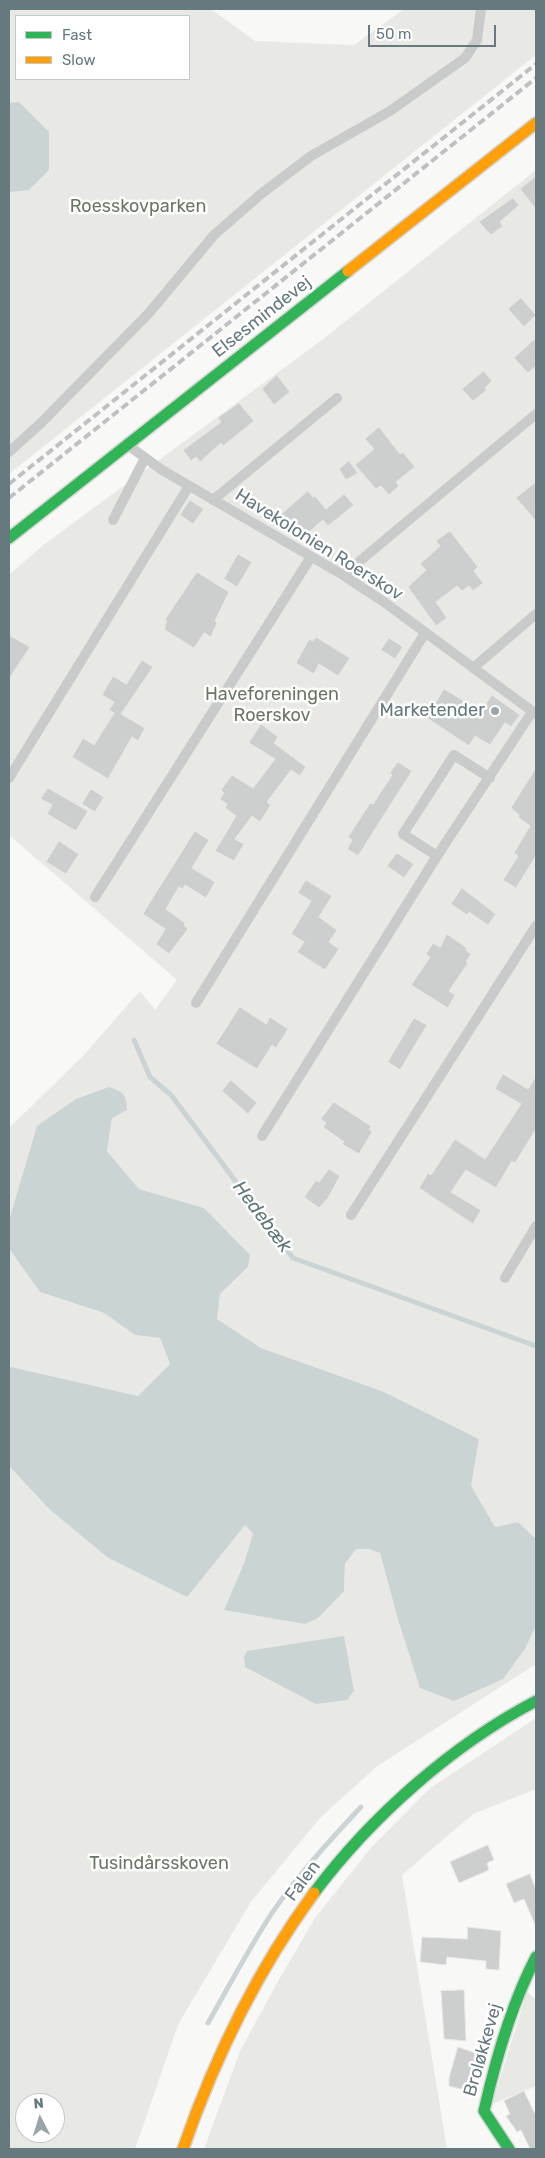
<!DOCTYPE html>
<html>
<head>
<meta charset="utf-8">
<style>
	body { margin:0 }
	#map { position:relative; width:545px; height:2158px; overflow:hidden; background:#f8f8f7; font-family:Rubik,sans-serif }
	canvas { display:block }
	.frame { position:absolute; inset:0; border:10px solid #66797f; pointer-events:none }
	.legend { position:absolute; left:15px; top:15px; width:175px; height:65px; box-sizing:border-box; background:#fff; border:1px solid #c2c9cc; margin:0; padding:6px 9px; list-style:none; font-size:15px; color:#66797f }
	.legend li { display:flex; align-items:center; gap:10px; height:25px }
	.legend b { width:25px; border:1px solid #c2c9cc }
	.north { position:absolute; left:15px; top:2093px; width:50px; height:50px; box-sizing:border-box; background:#fff; border:1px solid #c2c9cc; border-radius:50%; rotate:355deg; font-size:14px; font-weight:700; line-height:20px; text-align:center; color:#66797f }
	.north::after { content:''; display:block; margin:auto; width:18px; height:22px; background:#99a5a9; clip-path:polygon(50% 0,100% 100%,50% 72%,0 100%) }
	.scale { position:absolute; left:368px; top:25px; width:128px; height:22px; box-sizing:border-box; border:2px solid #66797f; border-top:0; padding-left:6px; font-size:15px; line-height:18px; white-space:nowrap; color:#66797f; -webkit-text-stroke:4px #fff; paint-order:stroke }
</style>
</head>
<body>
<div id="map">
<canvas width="545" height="2158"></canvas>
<div class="frame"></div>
<ul class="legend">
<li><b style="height:6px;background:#30b455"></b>Fast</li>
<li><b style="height:6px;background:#ff9f0a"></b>Slow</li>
</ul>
<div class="north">N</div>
<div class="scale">50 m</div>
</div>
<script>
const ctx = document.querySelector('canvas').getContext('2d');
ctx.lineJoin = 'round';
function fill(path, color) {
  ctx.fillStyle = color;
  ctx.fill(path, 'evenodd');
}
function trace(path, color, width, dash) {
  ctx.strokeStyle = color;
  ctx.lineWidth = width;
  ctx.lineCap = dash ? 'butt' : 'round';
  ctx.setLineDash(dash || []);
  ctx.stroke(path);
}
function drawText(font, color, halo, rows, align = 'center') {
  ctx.font = font + ' Rubik,sans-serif';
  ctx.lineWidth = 5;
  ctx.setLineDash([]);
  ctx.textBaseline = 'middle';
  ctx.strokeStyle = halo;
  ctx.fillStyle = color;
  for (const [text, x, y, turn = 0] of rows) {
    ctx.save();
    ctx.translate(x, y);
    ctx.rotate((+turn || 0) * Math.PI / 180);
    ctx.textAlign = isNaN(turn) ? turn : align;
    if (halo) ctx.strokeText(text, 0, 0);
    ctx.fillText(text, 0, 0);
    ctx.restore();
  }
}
fill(new Path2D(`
	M9 9H211L255 41 354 45 404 9H536V55L9 474ZM16 16H189V79H16Z
	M536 170V1539L518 1522 495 1527 470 1486 479 1439 382 1391 261 1348 217 1319 220 1294 248 1267 204 1208 139 1189 107 1151 112 1118 37 1126 9 1220V1128L82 1057 140 991 155 1010 177 980 9 835V575L42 546 322 340Z
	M9 1242 10 1250 40 1292 104 1313 135 1335 160 1338 170 1364 138 1396 13 1367 9 1369Z
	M9 1466 49 1509 107 1557 245 1525 253 1534 244 1563 224 1610 344 1591 345 1564 356 1549H369L380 1553 397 1616 525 1649 536 1625V1664L376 1767 320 1818 251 1902 189 2006 178 2025 135 2149H9ZM25 2103H55V2133H25Z
	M536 1718V1789L473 1814 402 1875 447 2149H204L240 2051 277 1983 315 1918 369 1850 429 1789Z
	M527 1992 536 2000V2086L492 2104Z`), '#e8e9e5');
fill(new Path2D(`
	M19 102 49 132V170L29 190 9 192V103Z
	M109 1087C123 1091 127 1096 127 1110L112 1118 107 1151 139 1189 204 1208 250 1255 248 1267 220 1294 217 1319 261 1348 382 1391 479 1439 471 1486 495 1527 518 1522 536 1539V1625L525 1649 503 1679 454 1701 420 1688 397 1616 380 1553 369 1549H356L345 1564 344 1591 318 1618 305 1624 224 1610 244 1563 253 1534 245 1525 187 1597 107 1557 49 1509 9 1466V1369L12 1367 138 1396 170 1364 160 1338 135 1335 104 1313 40 1292 10 1250 9 1220 37 1126 76 1099Z
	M344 1636 354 1691 347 1700 316 1704 245 1667 244 1657 247 1651Z`), '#cad4d5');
trace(new Path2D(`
	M134 1040 150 1077 171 1095 293 1258 536 1346
	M208 2023C229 1986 249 1948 272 1913 298 1875 330 1840 361 1807`), '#cad4d5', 5);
const building = new Path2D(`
	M536 176V209L520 189Z
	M513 198 519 205 500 222 503 226 491 235 479 222Z
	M521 298 536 315 524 327 508 309Z
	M536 338V366L528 373 514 358Z
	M484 371 492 381 485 388 487 390 473 401 462 389Z
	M277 375 290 392 274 405 262 389Z
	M239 403 254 421 223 446 221 443 200 462 196 457 191 461 183 450 221 422 218 418Z
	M379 427 400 454 403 452 415 467 396 482 399 486 389 495 381 486 376 489 355 465 374 449 365 439Z
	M349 461 358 473 346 480 339 469Z
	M536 482V521L516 498Z
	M308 491 313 497 315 496 326 509 344 494 354 505 328 526 323 520 300 540 295 534 293 536 277 518Z
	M190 500 204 509 193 524 180 515Z
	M450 531 478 567 474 571 483 583 473 591 469 586 462 591 457 586 436 602 447 618 436 626 408 587 426 570 420 564 440 546 436 541Z
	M238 554 252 562 237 587 224 579Z
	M197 572 229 592 215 621 217 623 211 637 204 633 194 648 165 630V625L167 621 165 620Z
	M9 635 30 647 9 679Z
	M316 637 350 658 338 676 319 664 314 674 296 663 309 639 313 641Z
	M389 638 403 647 395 659 381 650Z
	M142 660 153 667 121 714 145 728 138 741 132 737 108 779 72 757 83 738 94 745 114 713 109 710 114 702 102 695 113 676 126 684Z
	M444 689 481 711 492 695 520 715 511 727 505 723 490 745 475 736 469 746 427 718Z
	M261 724 278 737 274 743 306 767 300 776 291 770 267 802 271 805 260 822 252 816 235 839 244 844 234 861 215 851 236 816 225 808 227 804 220 799 224 793 221 790 232 775 253 788 275 759 249 743Z
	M398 762 412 771 358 856 347 849 352 840 348 837 370 803 373 804 392 775 390 773Z
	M536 768V856L516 888 503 880 518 856 514 853 530 826 518 817 519 815 511 808Z
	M48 788 88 811 76 831 47 814 52 805 41 799Z
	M91 789 104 797 95 812 82 804Z
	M195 831 209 840 192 868 215 882 206 898 185 885 183 889 179 887 166 909 185 923 184 925 188 929 169 954 156 944 165 929 143 914Z
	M59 841 79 854 66 874 46 862Z
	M397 853 414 864 404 878 387 866Z
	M306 880 332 896 319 917 337 930 329 942 339 949 325 970 297 952 304 942 291 934 311 901 298 893Z
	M462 888 496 914 488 925 469 912 467 915 451 904Z
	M447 934 467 948 466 950 471 954 466 962 468 963 449 991 455 995 448 1008 411 985 430 957 426 954 433 943 440 947Z
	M240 1007 266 1024 270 1017 288 1029 276 1048 272 1045 257 1069 216 1044Z
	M414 1018 427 1025 400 1070 388 1062Z
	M503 1074 528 1089 536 1076V1129L515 1163 512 1161 496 1188 466 1170 451 1192 481 1210 473 1224 419 1188 428 1173 431 1175 455 1139 485 1159 521 1104 495 1089Z
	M231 1080 257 1103 248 1114 222 1091Z
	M334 1102 371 1126 369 1130 372 1132 359 1154 342 1144 344 1142 323 1127 326 1123 321 1119Z
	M329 1169 340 1176 328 1198 319 1208 304 1197 316 1180 319 1182Z
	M488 1845 494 1860 487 1863 489 1870 459 1883 450 1862Z
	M530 1874 536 1890V1927L524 1899 514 1903 506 1884Z
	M468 1927 501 1931 499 1970 486 1969V1961L447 1957 446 1965 420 1962 422 1937 467 1939Z
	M464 1990 466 2041 444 2039 441 1991Z
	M458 2047 482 2055 472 2092 449 2086V2078Z
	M524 2091 536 2116V2149H530L521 2130 517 2132 506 2116 510 2114 504 2101Z`);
fill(building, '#cdcfcf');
trace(building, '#e8e8e6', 1);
const fast = new Path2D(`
	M9 538 348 271
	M314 1893C371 1817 452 1745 536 1701
	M509 2149 484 2111C496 2058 511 2005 536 1957`);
const slow = new Path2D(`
	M348 271 536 123
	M183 2149C215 2057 256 1972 314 1893`);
trace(fast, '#d3d4d4', 14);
trace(slow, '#d3d4d4', 14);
trace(new Path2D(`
	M129 446 162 470 343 575 384 602 536 714
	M9 452 41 423 149 313 214 235 261 194 311 156 390 111 465 58 477 40 481 9
	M213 500 337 398
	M113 520 145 458
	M343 575 536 414
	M473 668 536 614
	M9 778 189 486
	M437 856 403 834 454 755 490 778
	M95 897 311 557
	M196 1003 425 633
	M262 1136 437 856 532 712
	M351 1215 536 926
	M505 1278 536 1226`), '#c9cbcb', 10);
trace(fast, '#30b455', 11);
trace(slow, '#ff9f0a', 11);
trace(new Path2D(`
	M9 484 536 64
	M9 498 536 78`), '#bec1c1', 4, [8, 4]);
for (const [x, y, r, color] of [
	[495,711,5,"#99a5a9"]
]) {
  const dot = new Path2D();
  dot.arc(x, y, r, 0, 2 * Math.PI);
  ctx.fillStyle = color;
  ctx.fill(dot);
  trace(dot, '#fff', 2);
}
drawText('18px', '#6b7765', '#fff', [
	["Roesskovparken",138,207],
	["Haveforeningen",272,695],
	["Roerskov",272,716],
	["Tusindårsskoven",159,1864]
]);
drawText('18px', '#66797f', '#fff', [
	["Elsesmindevej",262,317,-38],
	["Havekolonien Roerskov",319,545,32],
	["Falen",303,1881,-53],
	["Broløkkevej",483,2050,-74]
]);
drawText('18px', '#66797f', '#fff', [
	["Marketender",485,711]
], 'right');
drawText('italic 19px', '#607779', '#fff', [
	["Hedebæk",262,1217,53]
]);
</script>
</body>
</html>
